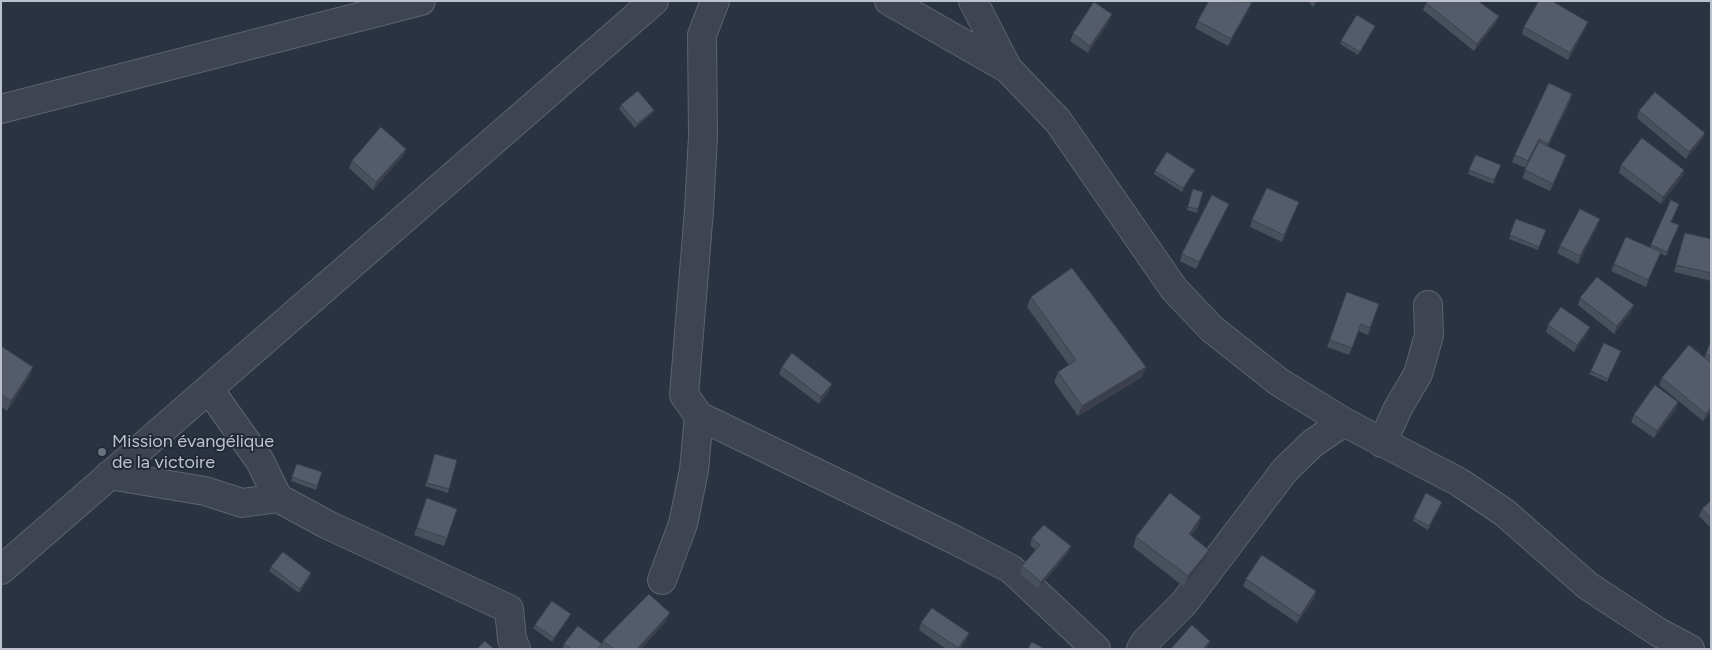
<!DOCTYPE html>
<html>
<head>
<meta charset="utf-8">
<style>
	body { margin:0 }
	#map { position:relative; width:1712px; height:650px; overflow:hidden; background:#2a3341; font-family:Figtree,sans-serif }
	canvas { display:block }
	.frame { position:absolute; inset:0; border:2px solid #bcc1cb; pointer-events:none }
</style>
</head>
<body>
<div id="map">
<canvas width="1712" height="650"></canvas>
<div class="frame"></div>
</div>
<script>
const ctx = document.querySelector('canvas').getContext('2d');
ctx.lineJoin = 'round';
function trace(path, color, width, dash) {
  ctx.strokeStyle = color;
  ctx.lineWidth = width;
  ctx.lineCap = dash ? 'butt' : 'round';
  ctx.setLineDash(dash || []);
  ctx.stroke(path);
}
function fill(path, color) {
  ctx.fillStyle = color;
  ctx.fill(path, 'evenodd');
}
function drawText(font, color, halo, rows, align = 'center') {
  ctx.font = font + ' Figtree,sans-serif';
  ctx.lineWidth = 4;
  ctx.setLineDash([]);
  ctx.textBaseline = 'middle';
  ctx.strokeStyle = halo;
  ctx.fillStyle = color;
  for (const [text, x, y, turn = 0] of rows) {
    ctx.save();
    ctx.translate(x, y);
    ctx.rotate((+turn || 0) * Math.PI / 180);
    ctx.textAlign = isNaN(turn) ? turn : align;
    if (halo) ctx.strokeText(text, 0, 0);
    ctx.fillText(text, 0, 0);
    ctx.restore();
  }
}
const minor = new Path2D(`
	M715 1 702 35 703 136 699 210 684 395 699 416 955 540 1011 569 1096 649
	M889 1 1008 69
	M973 1 1008 69 1058 121 1174 289 1212 329 1279 382 1344 422 1459 482 1505 513 1588 586 1658 632 1690 649
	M1 109 421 1
	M209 389 260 461 278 498
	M1382 443 1398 408 1418 374 1429 335 1428 305
	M109 475 205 491 242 503 278 498 328 525 509 609 512 639 516 649
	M1 570 654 1
	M662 580 683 524 694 470 699 416
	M1141 649 1146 641 1184 603 1285 470 1313 443 1344 422`);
trace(minor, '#5d636f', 30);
trace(minor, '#3e4551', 28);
fill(new Path2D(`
	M1308 1H1318L1313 7Z
	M1426 3 1499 16 1496 23 1474 51 1423 10Z
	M1249 9 1228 46 1195 28 1198 21Z
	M1109 22 1088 53 1070 41 1073 34Z
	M1375 26 1374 29 1358 55 1340 44 1341 41Z
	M1524 27 1585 29 1568 60 1522 34Z
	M1570 102 1548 146 1564 162 1550 191 1522 178 1537 146H1536L1526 168 1512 162 1515 155Z
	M621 105 654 110 653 113 635 128 619 109Z
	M1639 111 1705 133 1702 140 1686 159 1637 118Z
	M406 149 403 156 373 190 349 168 352 161Z
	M1476 155 1501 165 1493 184 1468 174Z
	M1621 165 1684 170 1682 177 1661 204 1619 173Z
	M1195 170 1193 173 1182 192 1154 174 1155 171Z
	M1192 192 1198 209 1197 213 1187 210Z
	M1671 200V222L1679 225 1666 256 1660 253 1646 287 1611 271 1614 264 1650 247Z
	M1299 202 1282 242 1250 227 1252 220Z
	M1229 204 1226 211 1196 269 1180 261 1182 254Z
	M1516 219 1546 230 1538 250 1509 239Z
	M1597 226 1578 264 1557 253 1560 246Z
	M1685 233 1711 239V281L1674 272Z
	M1347 292 1379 304 1368 335 1358 331 1349 355 1327 347Z
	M1031 297 1146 367 1142 377 1078 416 1054 382 1058 372 1069 365 1027 307Z
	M1580 298 1631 312 1614 334 1578 305Z
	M1548 325 1587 334 1574 352 1546 332Z
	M1711 341V412L1703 421 1659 385 1662 378 1704 358Z
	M1 346 33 367 29 377 7 411 1 407Z
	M1621 351 1607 382 1589 374 1591 371Z
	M782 367 829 391 819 404 779 374Z
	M1678 402 1676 409 1654 438 1631 422 1634 415Z
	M435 454 449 489 448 493 425 486Z
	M297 464 322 472 316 490 291 481Z
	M427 498 457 509 444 546 414 535Z
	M1711 501V528L1699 516 1702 509Z
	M1442 502 1428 530 1413 521 1414 518Z
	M1198 527 1191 536 1205 560 1184 587 1133 547 1136 537Z
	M1032 538 1071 546 1068 553 1038 589 1020 574 1022 566 1036 550 1030 545Z
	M271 567 310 577 299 593 269 571Z
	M1246 579 1316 591 1314 599 1297 623 1243 586Z
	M569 618 552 642 533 628 535 625Z
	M667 620 641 649H602L600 648V649H564L563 648 564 644H602L603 641Z
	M921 623 969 633 966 640 960 649H946L919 630Z`), '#484f5d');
fill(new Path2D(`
	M1315 1H1318L1313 7Z
	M1252 2 1249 9 1228 46 1231 39Z
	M1112 14 1109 22 1088 53 1090 46Z
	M1499 16 1496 23 1474 51 1477 44Z
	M1588 22 1585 29 1568 60 1570 53Z
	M1572 94 1570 102 1546 151 1548 144Z
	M654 110 653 113 635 128 637 124Z
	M1705 133 1702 140 1686 159 1689 152Z
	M1539 139 1536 146 1526 168 1528 161Z
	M406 149 403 156 373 190 376 182Z
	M1566 155 1564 162 1550 191 1553 184Z
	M1195 170 1193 173 1182 192 1183 188Z
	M1684 170 1682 177 1661 204 1663 197Z
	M1229 204 1226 211 1196 269 1199 262Z
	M1600 219 1597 226 1578 264 1580 256Z
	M1634 305 1631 312 1614 334 1617 326Z
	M1590 327 1587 334 1574 352 1577 345Z
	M33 367 29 377 7 411 11 401Z
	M1146 367 1142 377 1078 416 1082 406Z
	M832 384 829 391 819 404 821 397Z
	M1678 402 1676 409 1654 438 1657 431Z
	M1711 408V412L1703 421 1706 414Z
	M1201 517 1198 527 1185 544 1189 534Z
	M1071 546 1068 553 1038 589 1041 582Z
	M1209 550 1205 560 1184 587 1188 576Z
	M311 573 310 577 299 593 300 589Z
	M1316 591 1314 599 1297 623 1300 616Z
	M670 613 667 620 641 649H637Z
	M571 614 569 618 552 642 554 638Z
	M969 633 966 640 960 649H958Z
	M1210 641 1207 649H1203Z`), '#3b404c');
const building = new Path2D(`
	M1209 1 1252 2 1231 39 1198 21Z
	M1427 1H1478L1499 16 1477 44 1426 3Z
	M1539 1H1552L1588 22 1570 53 1524 27Z
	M1094 2 1112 14 1090 46 1073 34Z
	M1357 15 1375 26 1360 52 1341 41Z
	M1549 83 1572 94 1548 144 1539 139 1528 161 1515 155Z
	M638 91 654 110 637 124 621 105Z
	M1655 92 1705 133 1689 152 1639 111Z
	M381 127 406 149 376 182 352 161Z
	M1642 138 1684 170 1663 197 1621 165Z
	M1539 142 1566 155 1553 184 1525 170Z
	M1167 152 1195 170 1183 188 1155 171Z
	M1476 155 1501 165 1494 180 1469 170Z
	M1267 188 1299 202 1284 235 1252 220Z
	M1193 189 1203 192 1198 209 1188 207Z
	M1212 195 1229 204 1199 262 1182 254Z
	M1671 200 1679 204 1671 222 1679 225 1667 252 1651 245Z
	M1580 209 1600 219 1580 256 1560 246Z
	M1516 219 1546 230 1539 247 1510 235Z
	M1685 233 1711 239V273L1676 265Z
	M1626 237 1661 252 1648 280 1614 264Z
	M1072 268 1146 367 1082 406 1058 372 1076 360 1031 297Z
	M1597 277 1634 305 1617 326 1580 298Z
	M1347 292 1379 304 1370 328 1361 324 1352 348 1330 340Z
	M1561 307 1590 327 1577 345 1548 325Z
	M1711 341V356L1706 354Z
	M1604 343 1621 351 1608 379 1591 371Z
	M1689 345 1711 363V408L1706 414 1662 378Z
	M1 346 33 367 11 401 1 394Z
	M792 353 832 384 821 397 782 367Z
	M1655 385 1678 402 1657 431 1634 415Z
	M435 454 457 460 449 489 427 483Z
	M297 464 322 472 317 486 292 477Z
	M1170 493 1201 517 1189 534 1209 550 1188 576 1136 537Z
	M1426 493 1442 502 1429 526 1414 518Z
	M427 498 457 509 447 538 417 528Z
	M1711 501V518L1702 509Z
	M1044 525 1071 546 1041 582 1022 566 1040 545 1032 538Z
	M283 552 311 573 300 589 271 567Z
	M1262 555 1316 591 1300 616 1246 579Z
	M649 594 670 613 637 649H614L603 641Z
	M552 601 571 614 554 638 535 625Z
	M932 608 969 633 958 648 921 623Z
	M1192 625 1210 641 1203 649H1171Z
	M578 626 602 644 598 649H571L564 644Z
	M485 641 494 649H477Z
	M1032 642 1045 649H1028Z`);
fill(building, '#545c6c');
trace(building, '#3b404c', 1);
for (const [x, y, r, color] of [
	[102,452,5,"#6b7280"]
]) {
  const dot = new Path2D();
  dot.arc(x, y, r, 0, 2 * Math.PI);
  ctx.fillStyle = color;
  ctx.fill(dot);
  trace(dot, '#232a37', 2);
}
drawText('18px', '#bcc1cb', '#232a37', [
	["Mission évangélique",112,442],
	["de la victoire",112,463]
], 'left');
</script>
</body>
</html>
